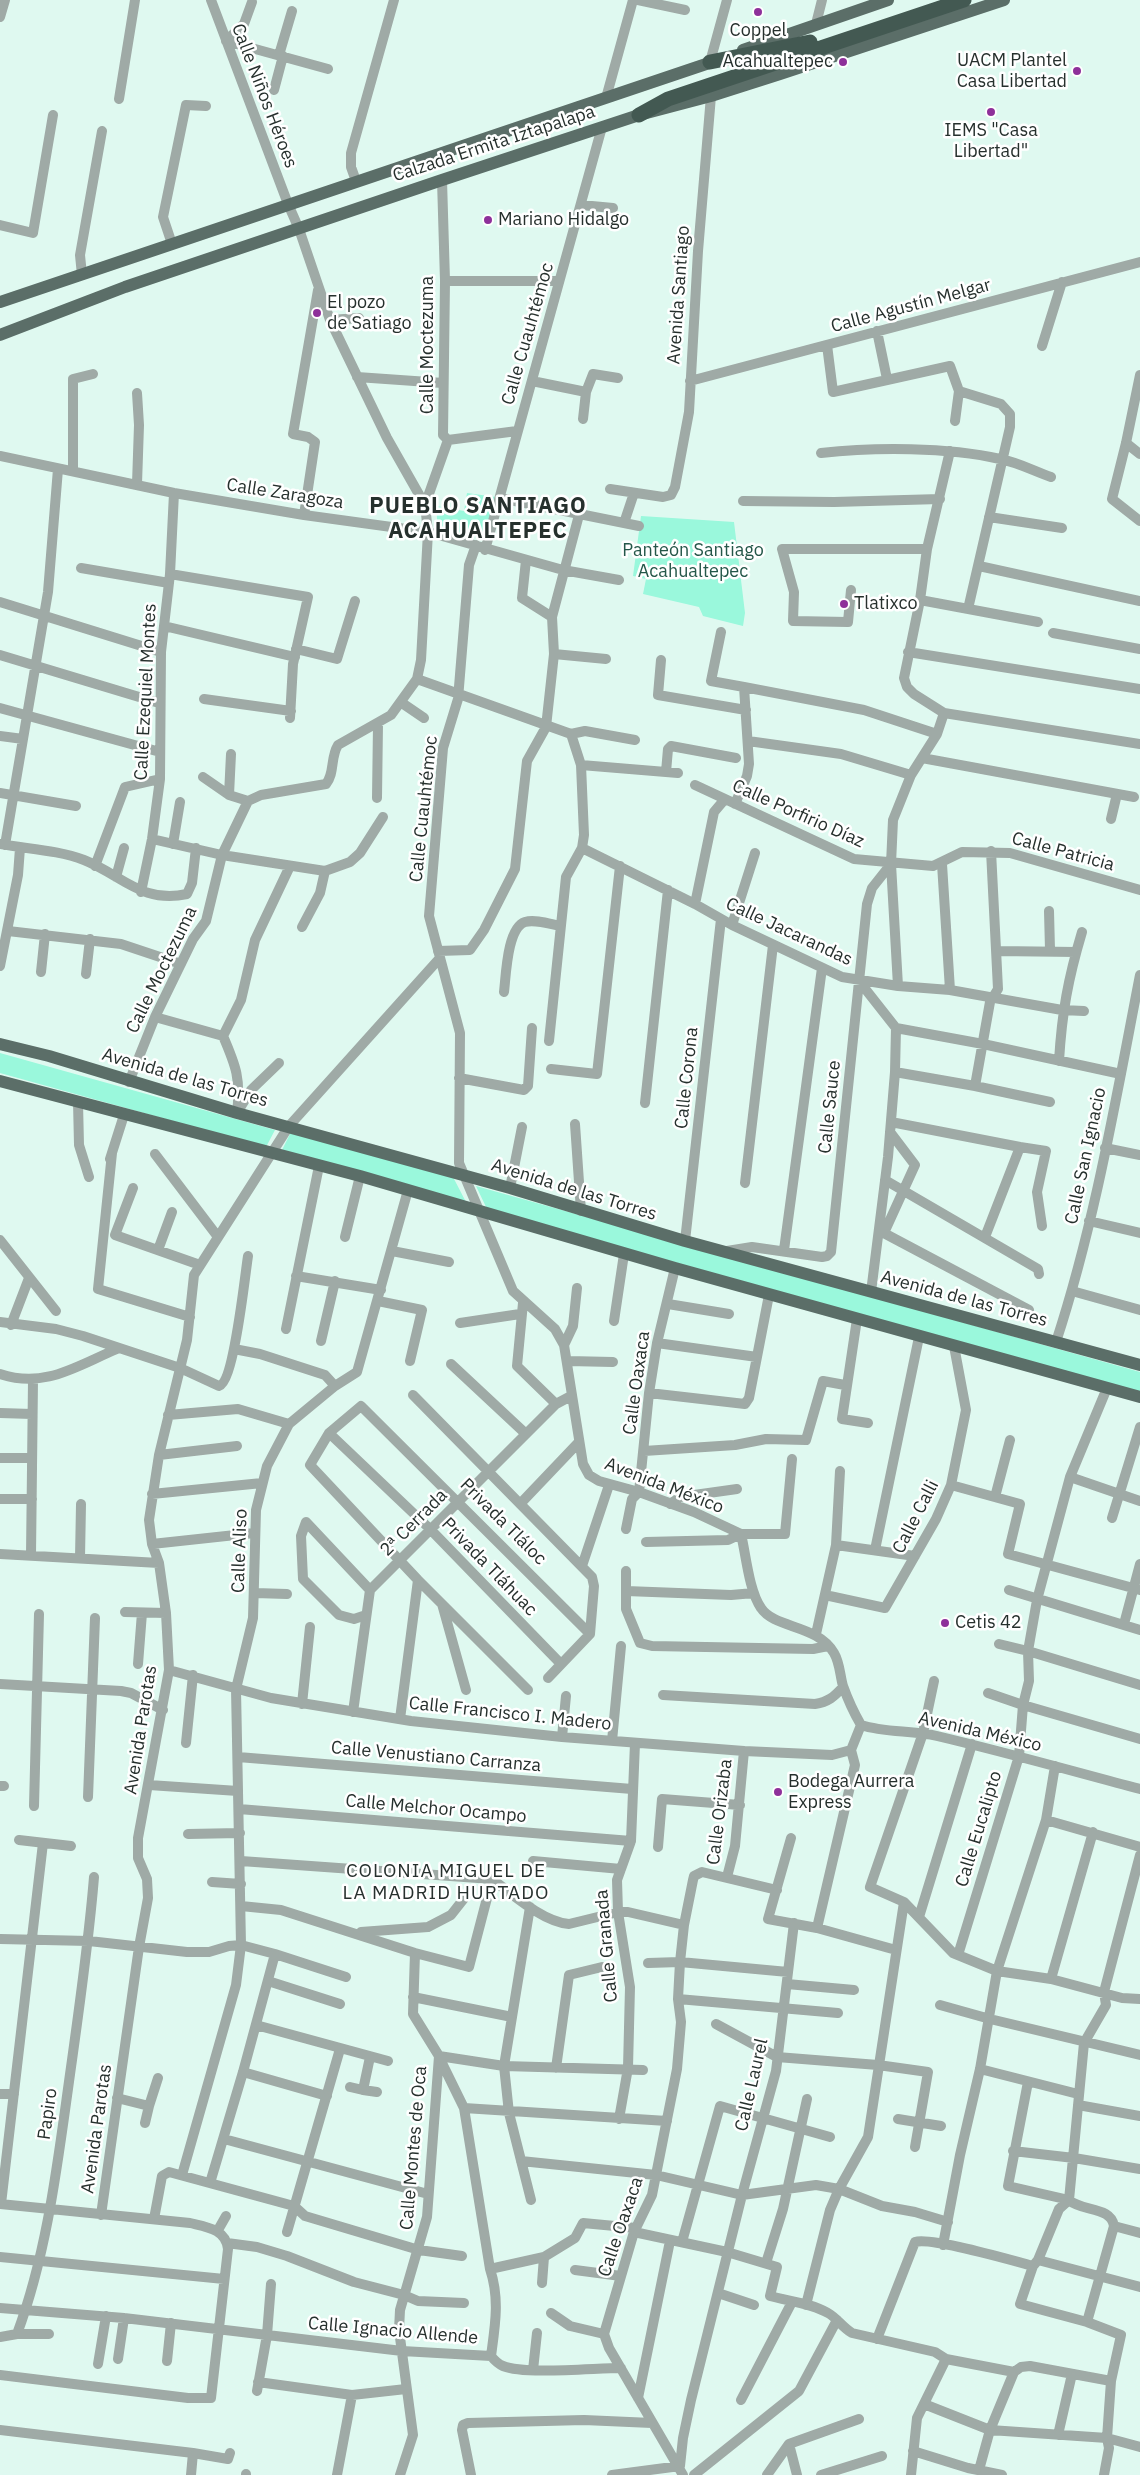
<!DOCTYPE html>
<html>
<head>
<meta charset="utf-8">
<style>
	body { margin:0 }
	canvas { display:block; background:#dff9f0 }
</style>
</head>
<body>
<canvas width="1140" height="2475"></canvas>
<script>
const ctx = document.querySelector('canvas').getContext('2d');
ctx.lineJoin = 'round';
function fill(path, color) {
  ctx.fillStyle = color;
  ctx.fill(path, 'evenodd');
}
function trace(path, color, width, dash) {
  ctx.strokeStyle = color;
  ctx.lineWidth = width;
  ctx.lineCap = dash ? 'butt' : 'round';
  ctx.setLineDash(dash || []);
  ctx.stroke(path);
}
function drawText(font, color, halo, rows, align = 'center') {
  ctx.font = font + ' "IBM Plex Sans",sans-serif';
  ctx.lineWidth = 5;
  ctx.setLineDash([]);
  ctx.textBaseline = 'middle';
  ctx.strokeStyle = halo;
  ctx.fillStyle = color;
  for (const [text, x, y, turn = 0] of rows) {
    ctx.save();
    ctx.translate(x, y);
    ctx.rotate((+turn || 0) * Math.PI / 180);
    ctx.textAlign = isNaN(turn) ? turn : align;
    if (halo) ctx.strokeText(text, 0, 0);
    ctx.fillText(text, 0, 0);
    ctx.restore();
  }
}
fill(new Path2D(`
	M467 493 496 497 484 538 438 530 436 506 464 511Z
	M641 516 734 522 745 613 743 626 703 616 699 607 643 594 646 579 633 576Z
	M0 1053 275 1130 266 1147 0 1073Z
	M291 1132 453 1177 467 1204 281 1152Z
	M476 1186 1140 1372V1394L487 1209Z`), '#9af8dc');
trace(new Path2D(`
	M638 0 685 10
	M0 17 5 0
	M816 24 822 0
	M226 41 328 69
	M226 41 244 24 252 2
	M279 55 292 11
	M710 62 727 0
	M274 90 283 56
	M606 98 633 0
	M119 99 135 0
	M356 181 351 167V153L394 0
	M581 205 613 208
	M0 225 33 233 53 115
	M172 244 163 217 186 105 206 106
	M82 275 80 255 102 131
	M445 281H559
	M330 320 359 318
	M877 331 887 379
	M827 345 833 392 950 366 959 391 955 421
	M1042 346 1062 282
	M1140 375 1126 443 1112 499 1140 521
	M357 377 443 383
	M532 381 586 392
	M690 381 1140 262
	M959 391 1001 404 1010 414V427L968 609
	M137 393 139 425 137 484
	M583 419 586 392 593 374 618 378
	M448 440 517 431
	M1126 443 1140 454
	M821 453C875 447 947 447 1000 459 1017 462 1034 471 1051 477
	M0 456 174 493 304 515 428 532 563 570 619 580
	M73 471V379L93 374
	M610 489 663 497 671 495 675 487 689 412 698 251 711 96
	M500 498 639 526
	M743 501 834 502 940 499
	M425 505 448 440 443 435 445 281 442 180
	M304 515 315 442 308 437 293 434 318 290
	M989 517 1062 528
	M624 523 634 493
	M476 545 469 565 458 699 443 748 429 916 460 1033 459 1163 513 1291 555 1329 564 1345 583 1464 589 1475 599 1481 639 1492 694 1512 741 1534C746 1555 749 1591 761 1608 775 1629 817 1624 834 1653 840 1663 840 1676 843 1686 848 1700 854 1713 861 1725 885 1733 912 1730 937 1736 1005 1752 1072 1771 1140 1789
	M485 550 602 127
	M526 560 522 598 552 617
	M979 566 1140 601
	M81 568 169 583
	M170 574 308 597 293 664 290 718
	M851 590 848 622 793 621 794 592 782 549H927
	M920 600 1038 622
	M0 602 161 652
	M164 626 295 657
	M721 632 711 681 744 687 749 764 747 776 735 804
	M1053 633 1140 649
	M296 649 337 659 355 601
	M908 652 1140 689
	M554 654 606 659
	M0 655 159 703
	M661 660 658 695 746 710
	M417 679 571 734
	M744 687 864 710 937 734
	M204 699 291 711
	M402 703 424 718
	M0 708 160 752
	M944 713 1140 744
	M571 734 585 731 635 740
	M0 736 23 739
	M748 741 841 754 911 775
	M231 754 229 795 248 801
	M922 758 1134 797
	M581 765 678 773
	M666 772 668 749 671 746 736 758
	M203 777 229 795
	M695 785 854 859 933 866 962 852 1010 853 1140 890
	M0 793 76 806
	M377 798 378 724
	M1111 819 1117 794
	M152 839 222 855 325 871 350 862 360 853 383 817
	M0 844C27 849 58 850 84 860 122 875 142 904 187 894L192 883 196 848
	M173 844 180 802
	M5 845 48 592 58 469
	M582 848 695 904 732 925 842 977 898 986 950 990 1062 1010 1084 1011
	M942 864 950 990
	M95 866 125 787 160 779
	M116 877 124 848
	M141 892 152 839 160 779 161 652 170 574 174 493
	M695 904 714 812 725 799
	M1049 911 1050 950
	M732 925 755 853
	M302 927 320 893 325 871
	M8 931 121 944 181 964
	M438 951 470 950 484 930 515 869 527 761 546 727 554 654 552 617 579 515
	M997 951 1076 952
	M0 966 18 875 20 848
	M41 972 45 934
	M86 974 90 939
	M859 981 896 1028 895 1072 888 1157 871 1292
	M898 986 891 864 893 820 911 775 937 734 944 713 914 694 907 687 904 678 920 600 927 549 950 451
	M504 992C506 976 507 928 525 922 535 919 550 924 560 926
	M155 1017 223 1036C236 1066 241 1079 237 1113
	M896 1028 983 1044 1121 1074
	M223 1036 241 1000 255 940 290 866
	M549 1041 566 877 582 848 584 835 581 765 571 734
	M1059 1061C1062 1012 1068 979 1082 932
	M551 1069 597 1074 620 866
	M895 1072 975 1086 1050 1102
	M459 1078 524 1090 528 1086 532 1028
	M129 1082 155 1017 193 939 206 921 222 855 248 801 261 795 326 784C335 773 330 758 338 745L391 715 417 679 421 660 428 532 425 505 387 438 330 320 299 229 288 204 211 0
	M975 1086 990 1002 998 989 991 851
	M78 1102 79 1145 89 1177
	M645 1103 668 890
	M240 1108 251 1090 279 1063
	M891 1122 1020 1147 985 1237
	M575 1124 581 1211
	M1020 1147 1046 1151 1037 1192 1042 1226
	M1105 1148 1140 1155
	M112 1153 98 1289 190 1317
	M155 1154 218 1237
	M110 1159 124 1115
	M885 1180 1038 1269 1039 1274
	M745 1183 773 945
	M133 1188 115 1235 200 1265
	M510 1188 522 1127
	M1089 1221 1140 1233
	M880 1231 1029 1310
	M884 1233 915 1165 890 1132
	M345 1237 360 1176
	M0 1240 56 1311
	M685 1241 721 919
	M158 1250 172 1212
	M784 1250 822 968
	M392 1251 449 1262
	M727 1251 752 1247 822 1257 827 1256 831 1252 867 904 872 888 891 864
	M296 1276 381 1290
	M1072 1291 1140 1310
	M378 1301 422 1310 410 1361
	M523 1303 517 1366 556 1404
	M668 1304 729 1314
	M857 1319 842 1419 868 1423
	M614 1321 624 1254
	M0 1322 56 1329 83 1336 180 1368 219 1386C234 1382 245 1275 248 1256
	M460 1323 520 1314
	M11 1325 29 1278
	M286 1329 319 1166
	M321 1341 335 1281
	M1056 1342C1095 1223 1116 1098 1140 975
	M657 1343 757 1357
	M564 1345 573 1326 577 1288
	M234 1349 260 1354 325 1375 335 1386
	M568 1361 613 1362
	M451 1364 526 1434
	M0 1374C45 1389 76 1366 117 1349
	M649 1393 745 1404 749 1398 769 1295
	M413 1395 592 1577 594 1586 590 1634 548 1678
	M0 1413 32 1414
	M168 1415 238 1409 289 1424
	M329 1433 430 1529 560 1663
	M644 1451 735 1445 766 1439 806 1440 823 1381 845 1385
	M159 1455 237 1446
	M0 1458H32
	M1070 1477 1140 1501
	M951 1485 1020 1504 1008 1554 1140 1590
	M152 1494 262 1483
	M995 1497 1010 1440
	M0 1499H32
	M520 1504 579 1442
	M670 1504 680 1497 737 1489
	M1112 1518 1140 1427
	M626 1529 632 1499 639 1492 649 1393 657 1343 675 1268
	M646 1542 728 1540 741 1534H785L792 1459
	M152 1544 254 1533
	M836 1545 915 1556
	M875 1550 919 1337
	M0 1554 159 1563
	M31 1555 33 1380
	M80 1558 81 1504
	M582 1566 609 1485
	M626 1571V1609L640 1643 652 1646 813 1649 828 1646
	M1009 1590 1140 1630
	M626 1591 731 1595 754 1593
	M255 1593 287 1594
	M825 1595 885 1608 936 1519 951 1485 966 1410 954 1346
	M442 1604 466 1690
	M125 1612 166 1613
	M366 1615 354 1619 339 1615 303 1579 301 1536 306 1522 370 1590
	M1124 1624 1140 1564
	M816 1634 836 1545 840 1471
	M999 1644 1028 1651 1140 1685
	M138 1664 142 1613
	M169 1670 271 1698 411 1721 562 1737 744 1751 832 1755 851 1750
	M934 1681 923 1733 870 1887 904 1902 953 1953 997 1971 1051 1979 1122 1998 1140 1999
	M0 1684 121 1691 131 1693 163 1710
	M528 1690 418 1580 310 1465 329 1433 361 1406 590 1634
	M988 1693 1023 1705 1140 1739
	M663 1695 815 1704C828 1702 834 1697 843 1687
	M302 1704 310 1627
	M353 1712 370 1590 556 1404 571 1396
	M400 1719 418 1580
	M562 1737 566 1696
	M612 1741 621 1646
	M186 1743 193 1675
	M238 1757 632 1789
	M149 1785 238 1791
	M0 1786H4
	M88 1797 95 1618
	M34 1806 39 1614
	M239 1809 631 1841
	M1046 1820 1140 1847
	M188 1834 240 1833
	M791 1838 768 1919 817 1928 896 1950
	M19 1840 71 1846
	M658 1847 662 1799 740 1805
	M241 1861 492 1879
	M533 1861 621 1869
	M727 1877 735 1846 744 1751
	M492 1879C512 1894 543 1922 569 1924L618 1912H628L684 1925
	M212 1882 241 1884
	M241 1906 281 1910 415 1953 469 1967 492 1879
	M530 1907 504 2066 509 2113 531 2200
	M919 1917 972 1744
	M817 1928 855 1765 851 1750 861 1725
	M361 1932 428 1927 451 1915 466 1896
	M0 1939 89 1941 187 1952H209L229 1946 241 1945 275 1954 346 1977
	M958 1955 1019 1756 1023 1705 1029 1681 1028 1651 1037 1600 1070 1477 1107 1388
	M648 1963 680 1962 788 1972
	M1051 1979 1093 1832
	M268 1981 340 2004
	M787 1984 854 1990
	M413 1997 512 2017
	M678 1999 838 2013
	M940 2005 990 2019 1140 2055
	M716 2024 777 2057 878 2065 928 2072 915 2147
	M256 2025 388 2061
	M439 2056 504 2066 643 2070
	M370 2057 363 2090 377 2092
	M439 2057 464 2108 490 2269C500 2299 495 2326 491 2356
	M556 2068 569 1975 602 1967
	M980 2069 1078 2094
	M243 2072 327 2096
	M1028 2082 1008 2186 1069 2200C1082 2212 1111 2206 1114 2226L1087 2322
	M350 2087 363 2090
	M0 2094H14
	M117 2098 149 2106 158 2078
	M1078 2105 1140 2116
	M464 2108 667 2121
	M619 2119 628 2068 630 1987 618 1912 617 1880 631 1841 635 1743
	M898 2119 941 2126
	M145 2123 149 2106
	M224 2139 428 2194
	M1013 2151 1074 2158 1140 2169
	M521 2161 656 2175 742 2195 816 2185 839 2189 882 2206 915 2212 948 2222
	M182 2175 236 1985 241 1945 236 1689 253 1618 256 1510 267 1466 289 1424 335 1386 357 1372 408 1190
	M210 2183 243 2072 275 1954
	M0 2204 190 2223C206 2227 226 2229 228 2249L211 2398H188L0 2375
	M1 2204 43 1843
	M101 2215 139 1947 148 1898 147 1879 138 1858V1838L169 1670 166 1613 159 1563 152 1544 149 1520 159 1455 187 1340 194 1275 289 1126 439 959
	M154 2219 162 2176 169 2172 294 2206 305 2216 419 2250 462 2256
	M1114 2226 1140 2233
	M218 2230 226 2216
	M287 2232 340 2049
	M634 2232 727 2252 777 2267 770 2296C788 2301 811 2303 828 2313 837 2318 842 2327 852 2333L935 2352 946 2359 1014 2372 1021 2367 1030 2366 1111 2381
	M682 2242 720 2106 830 2137
	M227 2243 257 2247 287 2256 354 2282 404 2295 418 2301 464 2303
	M943 2245 960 2155 980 2069 997 1971 1046 1820 1055 1766
	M0 2257 224 2279
	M1038 2260 1140 2287
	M766 2263 783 2209 807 2099
	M490 2269 544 2257 575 2238 583 2223 636 2228
	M575 2270 621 2276
	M542 2283 544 2257
	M718 2293 754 2305
	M806 2305 830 2210 839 2189 868 2137 904 1902
	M0 2308 124 2318 402 2351 491 2356C495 2361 498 2364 503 2366 525 2375 595 2368 621 2368
	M551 2313 570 2326 604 2334
	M17 2334C45 2259 56 2176 67 2096 77 2023 88 1951 94 1877
	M0 2337 17 2334H49
	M877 2339 915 2242C931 2237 1011 2260 1033 2266
	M118 2359 124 2318
	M167 2361 171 2323
	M98 2364 106 2316
	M533 2370 537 2333
	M258 2382 352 2395 406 2389
	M257 2391 267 2335 271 2284
	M638 2398 670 2241
	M741 2400 792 2302
	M924 2404 990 2430 1107 2438 1140 2447
	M0 2430 193 2453 228 2459 230 2453
	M1058 2435 1072 2374
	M789 2444 859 2419
	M789 2444 797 2475
	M913 2451 968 2468 1002 2475
	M680 2466 683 2438 691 2400 742 2195 776 2071 794 1923
	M979 2470 990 2430 1014 2372
	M191 2475 193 2453
	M246 2475V2474
	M337 2475 352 2395
	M400 2475 413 2435 399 2330 400 2310 427 2217 439 2056 413 2014 415 1953
	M471 2475 462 2430 463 2425 468 2423 584 2420 652 2423
	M612 2475 680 2466
	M683 2475 609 2348 604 2334 634 2232 652 2195 677 2069 681 2022 678 1999 680 1962 684 1925 693 1880 694 1876 702 1872 777 1890
	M694 2475 799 2391 837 2320
	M767 2475 789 2444
	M821 2475 882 2456
	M911 2475 917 2418 946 2359
	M1104 2475 1109 2448 1107 2438 1111 2381 1121 2335 1087 2322 1020 2304 1033 2266 1038 2260 1059 2209 1069 2200 1084 2043 1106 2005 1104 1992 1140 1855`), '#9faaa6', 10);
trace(new Path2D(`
	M743 50 888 0
	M0 302 718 60
	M0 335 125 287 442 180 639 115 711 96 780 74 1004 0
	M0 1044 49 1056 237 1113 510 1188 685 1241 1140 1365
	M0 1081 360 1176 675 1268 1140 1397`), '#5b6e68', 12);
trace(new Path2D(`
	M710 62 810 42
	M639 115 668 99 964 0`), '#435952', 15);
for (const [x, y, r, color] of [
	[758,12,5,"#8e309a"],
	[843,62,5,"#8e309a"],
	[1077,71,5,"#8e309a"],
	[991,112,5,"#8e309a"],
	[488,220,5,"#8e309a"],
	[317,313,5,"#8e309a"],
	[844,604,5,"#8e309a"],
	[945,1623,5,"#8e309a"],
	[778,1792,5,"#8e309a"]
]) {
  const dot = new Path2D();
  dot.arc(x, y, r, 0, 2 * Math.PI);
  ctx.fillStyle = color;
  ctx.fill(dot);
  trace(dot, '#fff', 2);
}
drawText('18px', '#26302d', '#fff', [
	["Coppel",758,31,"center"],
	["UACM Plantel",1067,61,"right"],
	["Casa Libertad",1067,82,"right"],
	["Acahualtepec",833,62,"right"],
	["IEMS \"Casa",991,131,"center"],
	["Libertad\"",991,152,"center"],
	["Mariano Hidalgo",498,220],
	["El pozo",327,303],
	["de Satiago",327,324],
	["Tlatixco",854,604],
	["Cetis 42",955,1623],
	["Bodega Aurrera",788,1782],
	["Express",788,1803]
], 'left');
drawText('18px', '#26302d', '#fff', [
	["Calle Niños Héroes",264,96,69],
	["Calzada Ermita Iztapalapa",494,144,-18],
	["Avenida Santiago",679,295,-86],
	["Calle Agustín Melgar",911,306,-15],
	["Calle Cuauhtémoc",528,334,-74],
	["Calle Moctezuma",428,345,-90],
	["Calle Zaragoza",285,494,9],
	["Calle Ezequiel Montes",146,692,-87],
	["Calle Cuauhtémoc",424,809,-84],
	["Calle Porfirio Díaz",798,814,24],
	["Calle Patricia",1063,852,15],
	["Calle Jacarandas",789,932,25],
	["Calle Moctezuma",162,970,-64],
	["Avenida de las Torres",185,1078,16],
	["Calle Corona",687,1078,-84],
	["Calle Sauce",830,1107,-84],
	["Calle San Ignacio",1086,1156,-78],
	["Avenida de las Torres",574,1190,17],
	["Avenida de las Torres",964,1299,15],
	["Calle Oaxaca",637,1383,-82],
	["Avenida México",664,1486,21],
	["Calle Calli",916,1517,-63],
	["Privada Tláloc",503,1522,45],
	["2ª Cerrada",414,1523,-45],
	["Calle Aliso",240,1551,-88],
	["Privada Tláhuac",489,1567,46],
	["Calle Francisco I. Madero",510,1714,6],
	["Avenida Parotas",141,1730,-81],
	["Avenida México",980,1732,13],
	["Calle Venustiano Carranza",436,1757,5],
	["Calle Melchor Ocampo",436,1809,5],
	["Calle Orizaba",720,1812,-83],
	["Calle Eucalipto",979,1829,-73],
	["Calle Granada",607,1946,-95],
	["Calle Laurel",752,2085,-77],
	["Papiro",48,2114,-82],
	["Avenida Parotas",97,2129,-82],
	["Calle Montes de Oca",414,2148,-85],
	["Calle Oaxaca",621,2227,-71],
	["Calle Ignacio Allende",393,2331,5]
]);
drawText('18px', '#245749', '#fff', [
	["Panteón Santiago",693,551],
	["Acahualtepec",693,572]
]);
ctx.letterSpacing = '1px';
drawText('19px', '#26302d', '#fff', [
	["COLONIA MIGUEL DE",446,1872],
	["LA MADRID HURTADO",446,1894]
]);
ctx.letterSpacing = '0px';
ctx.letterSpacing = '1px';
drawText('bold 22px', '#26302d', '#fff', [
	["PUEBLO SANTIAGO",478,507],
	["ACAHUALTEPEC",478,532]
]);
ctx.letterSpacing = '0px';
</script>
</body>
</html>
